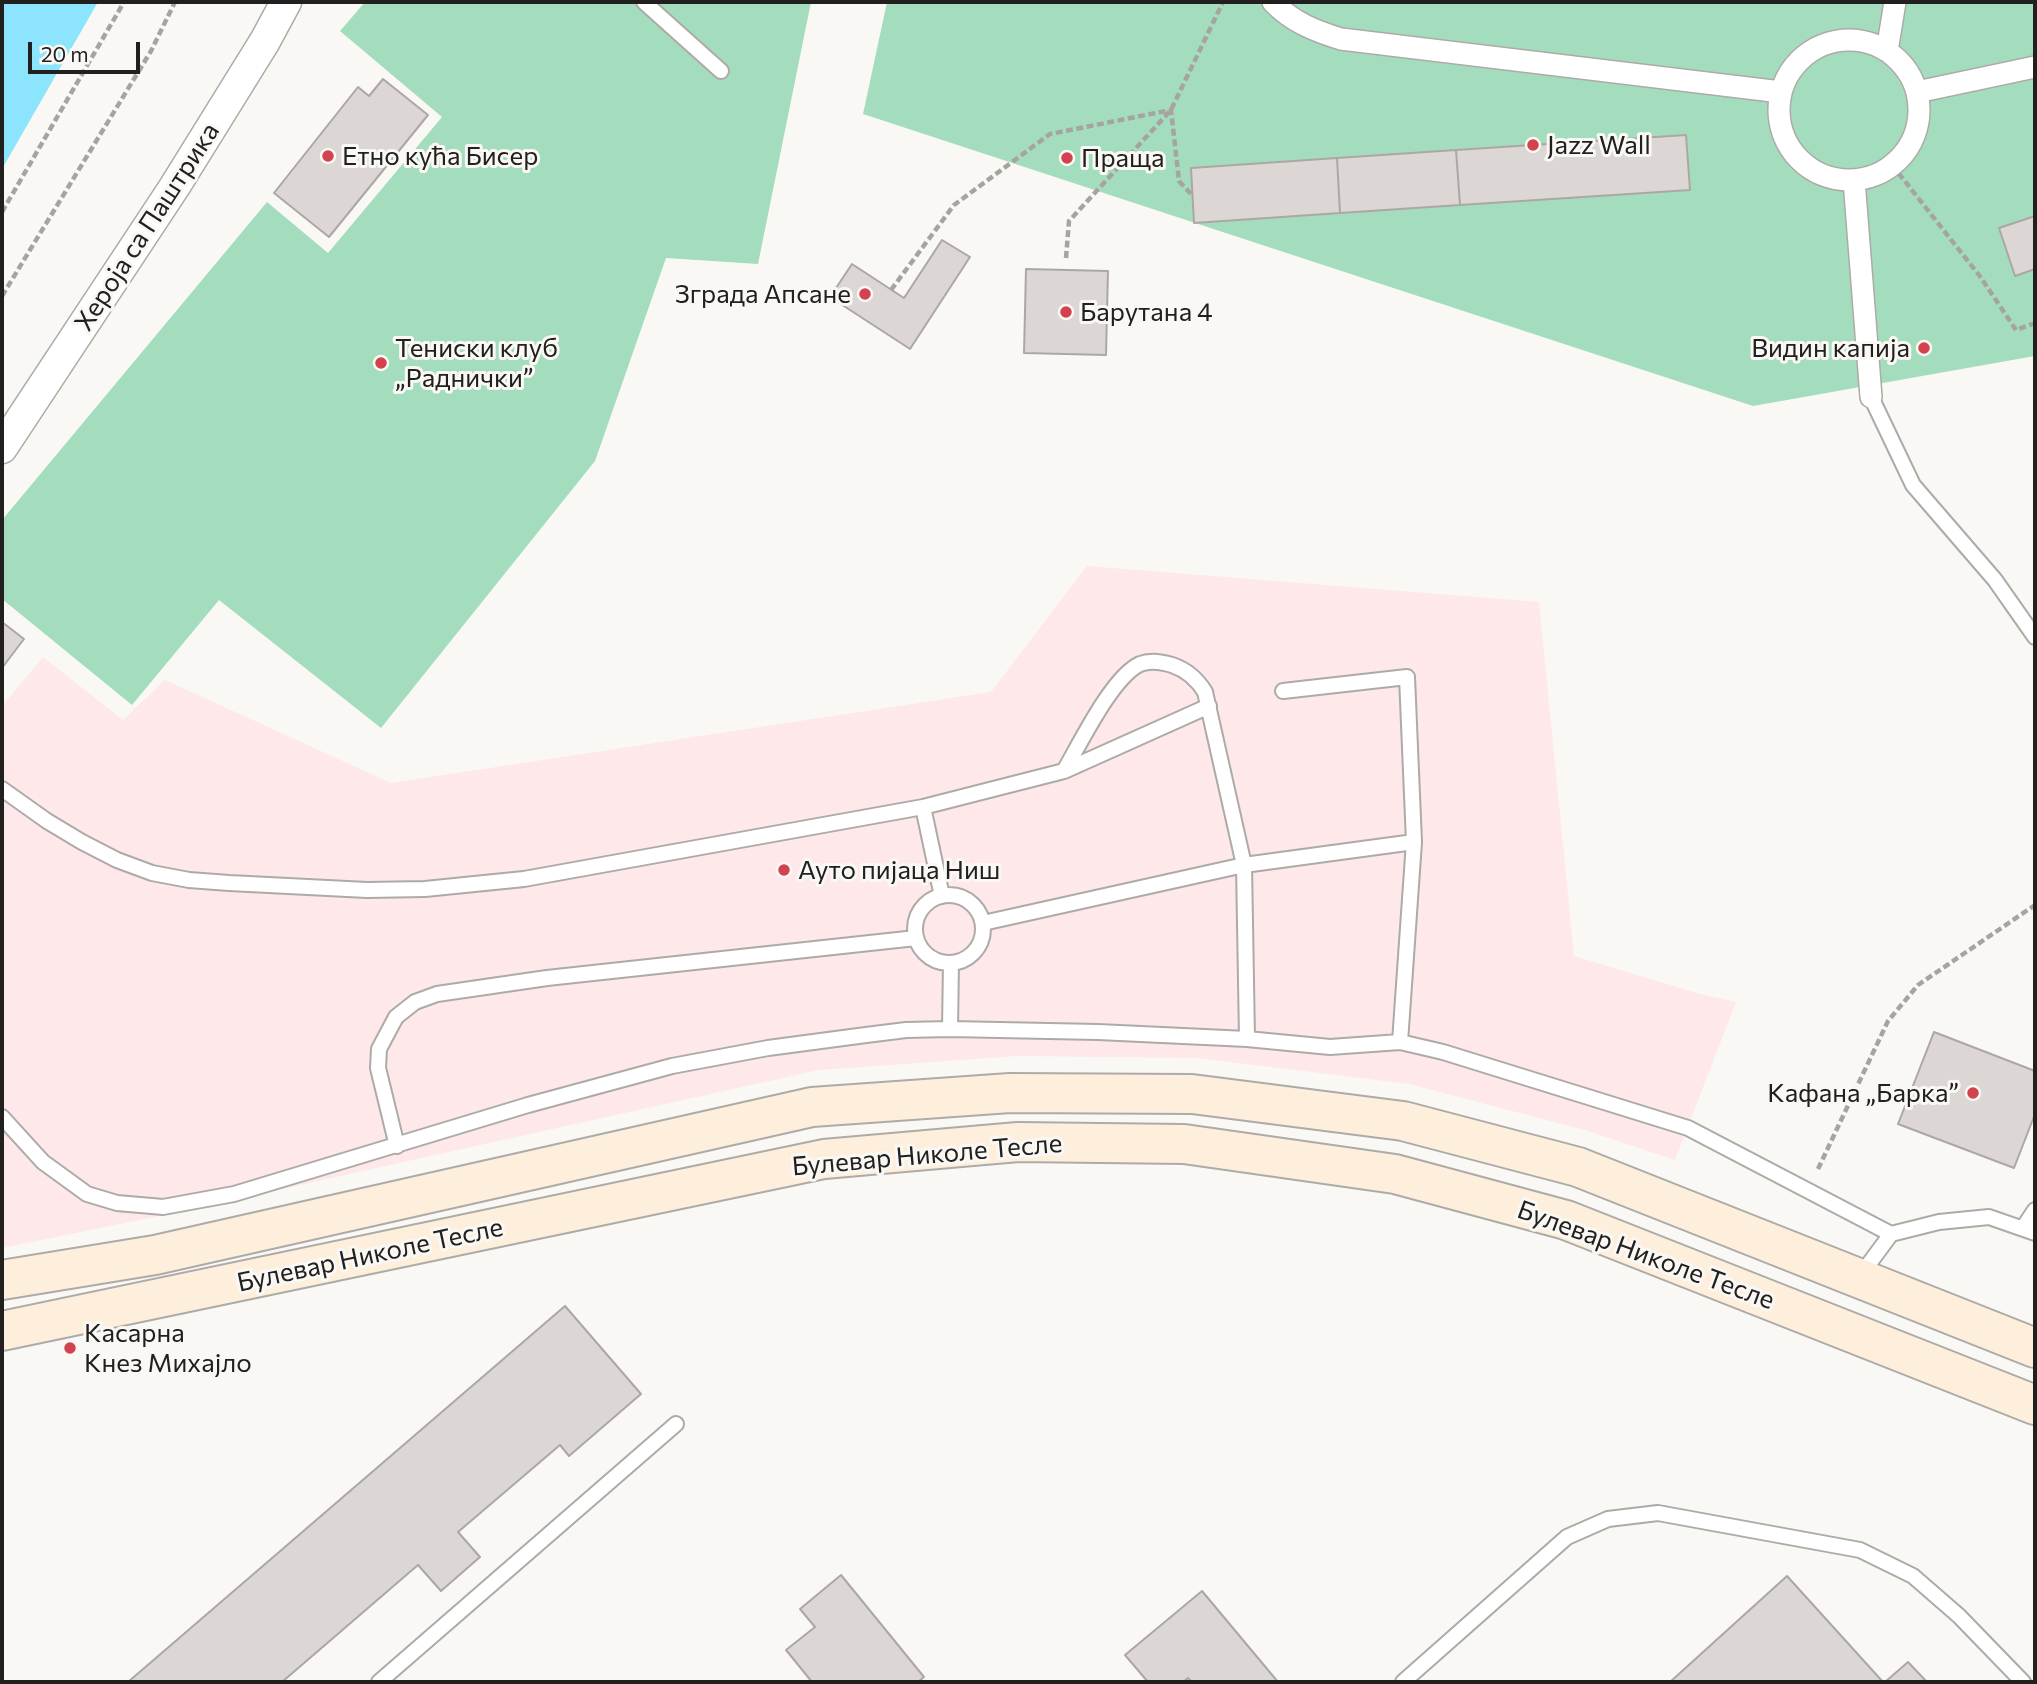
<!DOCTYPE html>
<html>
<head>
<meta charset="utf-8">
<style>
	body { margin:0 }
	#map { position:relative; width:2037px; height:1684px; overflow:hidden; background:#faf8f4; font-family:Commissioner,sans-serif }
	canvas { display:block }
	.frame { position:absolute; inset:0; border:4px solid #21201e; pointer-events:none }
	.scale { position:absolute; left:28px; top:42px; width:112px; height:32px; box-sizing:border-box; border:4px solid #21201e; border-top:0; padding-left:9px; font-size:21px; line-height:24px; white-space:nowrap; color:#21201e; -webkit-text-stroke:5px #faf8f4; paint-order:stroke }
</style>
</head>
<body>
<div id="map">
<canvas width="2037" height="1684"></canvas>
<div class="frame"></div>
<div class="scale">20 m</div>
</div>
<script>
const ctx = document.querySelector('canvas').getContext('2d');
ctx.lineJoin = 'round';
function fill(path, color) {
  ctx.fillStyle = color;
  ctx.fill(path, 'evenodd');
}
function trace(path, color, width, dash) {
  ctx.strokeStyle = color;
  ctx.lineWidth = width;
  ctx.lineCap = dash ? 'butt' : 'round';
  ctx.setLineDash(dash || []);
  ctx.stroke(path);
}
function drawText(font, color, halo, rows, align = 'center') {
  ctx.font = font + ' Commissioner,sans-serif';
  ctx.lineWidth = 6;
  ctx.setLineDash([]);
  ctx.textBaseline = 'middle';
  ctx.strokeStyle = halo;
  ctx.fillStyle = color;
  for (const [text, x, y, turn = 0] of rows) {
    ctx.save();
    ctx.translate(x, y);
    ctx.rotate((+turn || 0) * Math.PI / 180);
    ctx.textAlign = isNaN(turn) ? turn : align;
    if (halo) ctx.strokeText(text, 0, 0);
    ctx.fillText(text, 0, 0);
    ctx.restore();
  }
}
fill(new Path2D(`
	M1087 566 1539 602 1574 956 1700 994 1736 1002 1675 1160 1585 1130 1409 1084 1198 1058 1017 1056 819 1070 169 1214 2 1248V706L43 657 123 720 165 680 391 783 991 692Z`), '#fee8ea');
fill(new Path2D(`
	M365 2H811L758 264 666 258 595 461 381 728 219 600 132 705 2 599V520L267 202 328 253 442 117 340 31Z
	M887 2H2035V356L1753 406 863 114Z`), '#a4ddbe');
fill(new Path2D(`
	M2 2H98L2 169Z`), '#8ce5fc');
const building = new Path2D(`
	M383 79 428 115 329 237 274 193 358 87 369 96Z
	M1686 135 1690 190 1460 205 1456 150Z
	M1456 150 1460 205 1340 213 1337 158Z
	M1337 158 1340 213 1194 223 1191 168Z
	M2035 216V269L2015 276 1999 228Z
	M942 240 970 257 910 349 830 297 852 264 904 298Z
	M1026 269 1108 271 1106 355 1024 353Z
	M2 622 24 639 2 668Z
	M1934 1032 2035 1071V1114L2014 1168 1898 1124Z
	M565 1306 641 1394 569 1456 560 1445 458 1532 480 1557 441 1591 418 1565 282 1682H128Z
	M841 1575 924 1677 918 1682H812L786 1650 815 1627 800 1609Z
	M1787 1576 1883 1682H1670Z
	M1202 1591 1278 1682H1192L1188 1678 1183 1682H1148L1125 1655Z
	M1908 1662 1927 1682H1885Z`);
fill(building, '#dcd6d5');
trace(building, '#aca7a5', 2);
const service = new Path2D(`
	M644 2 721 71
	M1871 397 1913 485 1995 580 2035 637
	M1283 691 1407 677 1414 842 1400 1042
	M1064 771C1080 744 1112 677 1140 664 1150 660 1162 662 1172 665 1187 670 1197 679 1205 692L1244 865 1247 1039
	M2 789 47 821 82 842 117 860 152 873 189 880 229 883 367 890 425 889 524 879 923 807 1064 771 1209 706
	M923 807 942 896
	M915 929a34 34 0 1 1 68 0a34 34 0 1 1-68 0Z
	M983 923 1244 865 1414 842
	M950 1029 951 963
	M2 1117 43 1162 87 1194 117 1203 163 1207 234 1194 528 1105 672 1066 768 1048 866 1035 906 1030 950 1029 1098 1032 1247 1039 1330 1047 1400 1042 1443 1052 1688 1128 1891 1234
	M397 1146 378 1068 379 1049 396 1017 415 1002 437 994 547 978 916 938
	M2023 1228 2035 1210
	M1860 1276 1891 1234 1939 1222 1989 1217 2035 1233
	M379 1682 676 1424
	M1403 1682 1567 1537 1608 1519 1658 1513 1860 1550 1913 1576 1959 1616 2023 1682`);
const pedestrian = new Path2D(`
	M1273 2C1292 22 1315 31 1341 39L1781 92
	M1779 110a70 70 0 1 1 140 0a70 70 0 1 1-140 0Z
	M1887 51 1895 2
	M1917 92 2035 67
	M1854 180 1871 397`);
const minor = new Path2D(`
	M2 448 175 186 265 41 286 2`);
const secondary = new Path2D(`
	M2 1280 155 1255 812 1107 1010 1093 1192 1094 1403 1121 1578 1167 2035 1348
	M2 1331 824 1159 1018 1142 1184 1144 1395 1174 1566 1220 2035 1405`);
trace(service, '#adaba7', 18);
trace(pedestrian, '#adaba7', 24);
trace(minor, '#adaba7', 33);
trace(secondary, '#adaba7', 42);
trace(new Path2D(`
	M1892 165 1979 275 2016 330 2035 323
	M2 212 124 2
	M1066 258 1069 221 1171 110 1223 2
	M891 290 954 205 1050 134 1171 110 1179 181 1192 195
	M2 296 151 51 175 2
	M1818 1169 1888 1021 1918 985 2035 905`), '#a5a4a1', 4.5, [7, 3.5]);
trace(service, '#fff', 14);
trace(pedestrian, '#fff', 21);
trace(minor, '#fff', 30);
trace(secondary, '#feefdc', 38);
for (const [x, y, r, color] of [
	[1533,145,7,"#d2424f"],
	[328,156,7,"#d2424f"],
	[1067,158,7,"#d2424f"],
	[865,294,7,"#d2424f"],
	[1066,312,7,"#d2424f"],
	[1924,348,7,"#d2424f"],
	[381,363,7,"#d2424f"],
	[784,870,7,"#d2424f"],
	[1973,1093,7,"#d2424f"],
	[70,1348,7,"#d2424f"]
]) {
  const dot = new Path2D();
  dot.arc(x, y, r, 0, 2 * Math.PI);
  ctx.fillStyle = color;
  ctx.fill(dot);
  trace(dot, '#faf8f4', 2.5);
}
drawText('26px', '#21201e', '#faf8f4', [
	["Jazz Wall",1547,145],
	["Етно кућа Бисер",342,156],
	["Праща",1081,158],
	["Зграда Апсане",851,294,"right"],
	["Барутана 4",1080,312],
	["Тениски клуб",395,348],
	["„Раднички”",395,378],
	["Видин капија",1910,348,"right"],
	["Ауто пијаца Ниш",798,870],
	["Кафана „Барка”",1959,1093,"right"],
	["Касарна",84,1333],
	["Кнез Михајло",84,1363]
], 'left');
drawText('26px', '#21201e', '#faf8f4', [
	["Хероја са Паштрика",147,227,-57],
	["Булевар Николе Тесле",927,1155,-5],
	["Булевар Николе Тесле",370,1255,-12],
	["Булевар Николе Тесле",1646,1255,20]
]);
</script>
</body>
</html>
